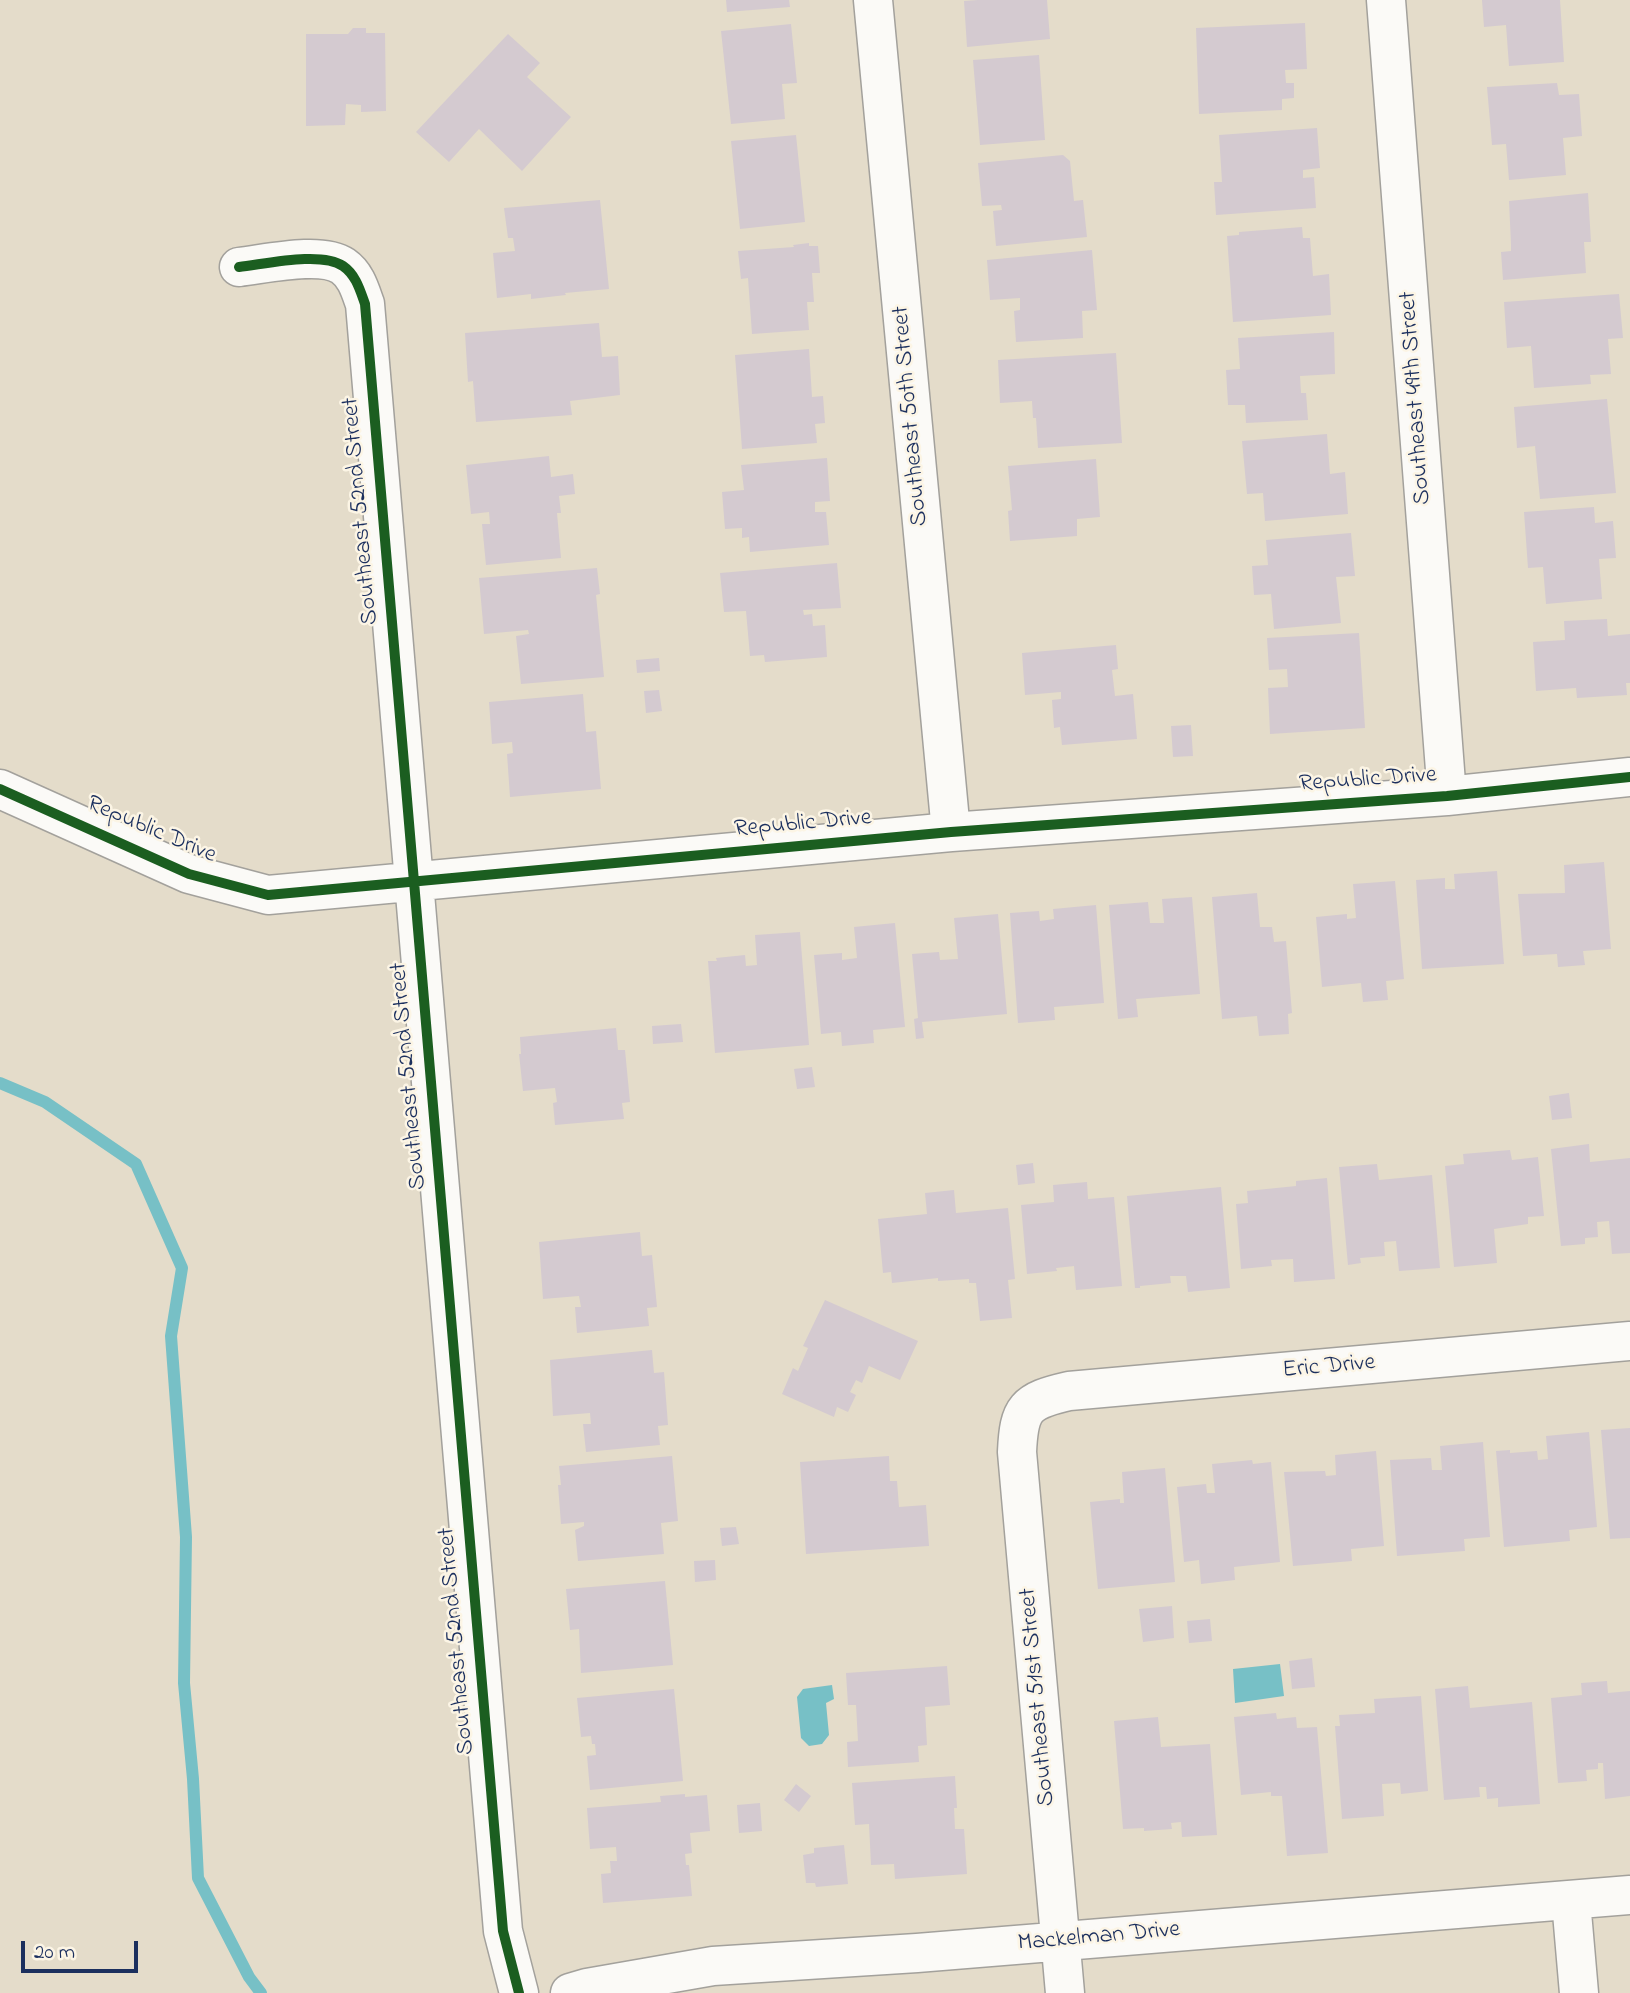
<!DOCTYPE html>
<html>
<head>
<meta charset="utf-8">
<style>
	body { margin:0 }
	#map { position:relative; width:1630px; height:1993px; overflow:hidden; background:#e4dcca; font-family:"Indie Flower",sans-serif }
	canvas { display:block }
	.scale { position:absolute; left:21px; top:1941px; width:117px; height:32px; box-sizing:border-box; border:4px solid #1b2f5e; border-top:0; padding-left:9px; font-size:21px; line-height:24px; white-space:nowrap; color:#1b2f5e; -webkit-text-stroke:5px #fcf5e5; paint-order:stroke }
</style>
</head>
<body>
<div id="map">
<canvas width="1630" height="1993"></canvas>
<div class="scale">20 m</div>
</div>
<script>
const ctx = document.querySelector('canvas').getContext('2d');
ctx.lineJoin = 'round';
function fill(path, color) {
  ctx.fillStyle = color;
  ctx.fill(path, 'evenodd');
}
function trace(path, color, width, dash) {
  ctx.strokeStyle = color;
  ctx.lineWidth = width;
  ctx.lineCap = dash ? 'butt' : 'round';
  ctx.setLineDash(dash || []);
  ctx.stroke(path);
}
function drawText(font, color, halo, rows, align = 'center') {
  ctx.font = font + ' "Indie Flower",sans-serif';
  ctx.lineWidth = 5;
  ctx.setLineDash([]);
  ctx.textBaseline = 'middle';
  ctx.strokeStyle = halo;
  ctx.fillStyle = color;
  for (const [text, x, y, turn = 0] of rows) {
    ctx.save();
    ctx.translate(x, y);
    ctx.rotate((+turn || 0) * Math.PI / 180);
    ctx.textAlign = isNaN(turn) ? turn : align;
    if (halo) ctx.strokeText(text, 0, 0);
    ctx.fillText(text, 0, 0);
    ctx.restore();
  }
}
fill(new Path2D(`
	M1280 1664 1284 1696 1235 1703 1233 1669Z
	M832 1685 834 1699 826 1703 829 1735 822 1744 809 1746 801 1738 797 1697 803 1689Z`), '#77c0c6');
trace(new Path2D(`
	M0 1083 45 1102 136 1164 182 1268 171 1336 186 1537 184 1683 193 1779 198 1878 249 1977 261 1993`), '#77c0c6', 12);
fill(new Path2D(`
	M726 0H789L790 7 727 12Z
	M978 0H1047L1050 39 967 47 964 1Z
	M1482 0H1560L1564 62 1509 66 1506 25 1484 27Z
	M1305 23 1307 69 1285 70 1286 83H1294V98L1282 99V110L1199 114 1196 28Z
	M791 24 797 83 782 84 785 119 731 124 721 31Z
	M353 28H366V33H385L386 111 361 112V105L346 104 345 125 306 126V34H348Z
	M508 34 540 63 527 77 571 117 522 171 479 129 449 162 416 132Z
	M1039 55 1045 140 980 145 973 60Z
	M1557 83 1559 95 1579 94 1582 136 1563 138 1566 175 1509 180 1506 144 1492 145 1487 87Z
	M1317 128 1320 168 1303 170V178L1314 177 1316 208 1216 215 1214 182H1222L1219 135Z
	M796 135 805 222 740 229 731 141Z
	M1063 155 1070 161 1074 201 1083 200 1087 237 996 246 993 211 1002 210 1001 205 982 206 978 163Z
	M1588 193 1591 242H1584L1586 273 1503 280 1501 252 1511 251V244L1509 201Z
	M600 200 609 289 565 293 566 295 531 299V294L497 298 493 253 515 251 513 238H508L504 208Z
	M1302 227 1303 238H1310L1313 276 1329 274 1331 315 1233 322 1227 236 1239 235V232Z
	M809 243V246H818L820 273H812L814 302H807L809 330 752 334 748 278 741 279 738 251 794 247 793 245Z
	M1092 250 1097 310 1082 311 1083 338 1016 342 1014 311 1020 310V298L990 300 987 260Z
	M1619 294 1623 338 1608 339 1611 374 1590 375 1591 384 1534 388 1531 346 1507 348 1504 302Z
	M599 323 602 357 618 356 620 395 570 401 572 415 476 422 473 381 468 382 465 333Z
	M1334 332 1335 374 1300 376 1301 393H1306L1308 420 1246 423 1245 405H1228L1226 370 1240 369 1238 338Z
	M809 349 812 397 823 396 825 423 815 424 817 443 742 449 735 355Z
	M1116 353 1122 443 1038 448 1036 418H1033L1032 401 1000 403 998 360Z
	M1607 399 1616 493 1540 499 1535 446 1517 448 1514 407Z
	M1327 434 1330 474 1345 472 1348 514 1265 521 1263 493 1247 494 1242 441Z
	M549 456 551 477 573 474 575 494 559 496 561 513H557L561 558 486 565 482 524H490L489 512 471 514 466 465Z
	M827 458 830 501 815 502V512H826L829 545 750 552 749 537 742 538V528L725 529 722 492 744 490 741 465Z
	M1096 459 1100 517 1077 519V536L1010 541 1008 511 1012 510 1008 466Z
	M1594 507 1595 523 1613 521 1616 558 1599 559 1602 599 1546 604 1543 567 1528 568 1524 512Z
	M1351 533 1355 576 1336 577 1341 623 1274 629 1271 594 1254 595 1252 566 1268 565 1266 540Z
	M837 563 841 608 803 610 804 615 812 614 813 626 825 625 827 657 765 662 764 655 750 656 746 611 724 612 720 573Z
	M597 568 600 594 596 595 604 677 521 684 516 636 529 634 528 630 484 634 479 578Z
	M1607 619 1608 636 1630 634V683H1626L1627 695 1577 698 1576 688 1536 691 1533 642 1565 640 1564 621Z
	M1359 633 1365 728 1270 734 1268 688 1288 687 1287 669 1269 670 1267 638Z
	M1116 645 1118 669 1112 670 1115 696 1133 694 1137 739 1062 745 1060 727 1054 728 1052 700 1061 699V692L1025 695 1022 653Z
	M659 658 660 671 637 673 636 660Z
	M659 690 662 711 646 713 644 691Z
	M583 694 586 732 596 731 601 789 510 797 507 754 513 753 512 742 492 744 489 702Z
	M1191 725 1193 756 1173 757 1171 726Z
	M1604 862 1611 949 1583 951 1585 965 1558 967 1557 954 1523 956 1518 894 1565 893 1564 865Z
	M1497 871 1504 964 1422 969 1416 880 1445 878V889H1455L1454 874Z
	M1395 881 1404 979 1386 981 1388 1000 1363 1002 1361 983 1322 987 1316 917 1347 914V919L1356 918 1353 884Z
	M1257 893 1260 927H1272L1274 942 1286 941 1292 1013 1288 1014 1289 1034 1259 1036 1257 1016 1222 1019 1212 897Z
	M1192 897 1200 994 1136 999 1138 1017 1118 1019 1109 905 1148 902 1150 923H1164L1162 899Z
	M1096 905 1104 1003 1054 1007 1055 1020 1018 1023 1010 913 1039 911 1040 921 1054 919 1053 909Z
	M998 914 1007 1014 922 1022 924 1038 916 1039 914 1019 918 1018 912 954 939 952 940 960 958 959 954 918Z
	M895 923 905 1027 873 1030 874 1043 842 1046 841 1032 821 1034 814 955 842 953V960L857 958 854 927Z
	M800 932 809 1045 715 1053 708 961H717L716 958 745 955 746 966 757 965 755 935Z
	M681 1024 683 1042 653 1044 652 1026Z
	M616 1028 618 1050H625L630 1102 622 1103 624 1119 555 1125 553 1103 557 1102 555 1088 523 1091 519 1054H521L520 1037Z
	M812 1067 815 1087 797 1089 794 1069Z
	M1569 1093 1572 1118 1552 1120 1549 1096Z
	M1589 1144 1590 1162 1630 1158V1253L1612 1254 1609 1221 1597 1222 1598 1237 1585 1238V1244L1561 1246 1551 1149Z
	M1510 1150 1512 1160 1538 1157 1544 1216 1528 1217V1224L1494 1229 1497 1263 1454 1267 1445 1166 1464 1164 1463 1154Z
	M1033 1163 1035 1183 1018 1185 1016 1165Z
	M1377 1164 1379 1180 1432 1175 1440 1268 1399 1271 1396 1241 1384 1242 1385 1256 1360 1258 1361 1263 1348 1265 1339 1167Z
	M1327 1178 1335 1279 1294 1282 1293 1259 1271 1260 1272 1266 1241 1269 1236 1204 1248 1203 1247 1191 1296 1186V1181Z
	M1087 1182 1088 1199 1114 1197 1122 1286 1076 1290 1074 1266 1056 1268 1057 1271 1027 1274 1021 1205 1054 1202 1053 1185Z
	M1221 1187 1230 1288 1188 1292 1186 1276H1170L1171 1283 1140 1286V1288H1135L1127 1196Z
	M954 1190 956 1213 1008 1208 1015 1279 1008 1280 1012 1318 980 1321 976 1283H969V1279L938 1281V1278L892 1283 891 1272 883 1273 878 1219 927 1214 925 1193Z
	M640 1232 642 1256 652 1255 657 1307 647 1308 649 1326 577 1333 575 1307H581L579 1296 543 1299 539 1242Z
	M825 1300 918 1341 900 1380 869 1366 862 1383 856 1380 850 1392 856 1395 848 1412 837 1407 834 1417 782 1394 793 1368 798 1371 808 1348 803 1346Z
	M652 1350 654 1373 664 1372 668 1425 658 1426 660 1445 586 1452 583 1424H591L590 1413 553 1416 550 1360Z
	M1630 1428V1538L1610 1539 1601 1430Z
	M1589 1432 1597 1527 1569 1530 1570 1541 1504 1547 1496 1451 1510 1450V1453L1537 1451 1538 1460 1548 1459 1546 1436Z
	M1483 1442 1490 1537 1464 1539 1465 1551 1397 1556 1390 1460 1431 1458 1432 1470H1442L1440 1446Z
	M1376 1451 1384 1546 1351 1549 1352 1561 1293 1566 1284 1472 1325 1471 1326 1476 1336 1475 1335 1455Z
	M672 1456 678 1521 661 1523 664 1554 578 1561 575 1530 584 1526V1522L561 1524 558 1485H561L559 1466Z
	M889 1456 890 1481H897L899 1507 926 1505 929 1546 806 1554 800 1462Z
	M1252 1460 1253 1464 1271 1462 1280 1562 1234 1567 1235 1580 1201 1584 1199 1560 1184 1562 1177 1487 1206 1484 1207 1493H1215L1212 1464Z
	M1165 1468 1175 1582 1098 1589 1090 1502 1120 1499V1503H1124L1122 1472Z
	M736 1527 739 1544 722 1546 720 1528Z
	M715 1560 716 1580 695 1582 694 1561Z
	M665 1581 673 1665 581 1673 579 1629 570 1630 566 1589Z
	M1172 1606 1174 1638 1143 1642 1139 1609Z
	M1210 1619 1212 1641 1189 1643 1187 1621Z
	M1312 1658 1315 1687 1292 1689 1289 1661Z
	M947 1666 950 1705 925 1707 927 1745 918 1746 919 1762 848 1767 847 1742 858 1741 856 1705H848L846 1673Z
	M1607 1681 1608 1693 1630 1691V1796L1605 1799 1603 1763H1598V1769L1586 1770 1587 1781 1558 1783 1551 1698 1582 1695 1581 1683Z
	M1468 1686 1470 1708 1532 1702 1540 1804 1498 1807V1798L1487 1799 1486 1787H1479L1480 1797 1444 1800 1435 1689Z
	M674 1689 683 1781 590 1790 587 1756 596 1755 595 1744H592L591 1736 581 1737 577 1698Z
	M1421 1696 1428 1791 1401 1794 1400 1783 1382 1784 1384 1816 1342 1819 1335 1726H1340L1339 1715 1375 1713 1374 1699Z
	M1276 1713 1277 1719 1296 1717 1297 1728 1317 1727 1328 1853 1287 1856 1282 1796H1271V1792L1241 1795 1234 1717Z
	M1158 1717 1161 1747 1210 1744 1217 1835 1182 1837 1181 1822 1171 1823 1172 1829 1144 1831V1828L1123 1829 1114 1721Z
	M955 1776 957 1808H954L955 1829H964L967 1874 895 1879 894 1864 871 1865 869 1824 855 1825 852 1783Z
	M796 1784 811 1796 799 1812 784 1800Z
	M685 1794V1797L707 1795 710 1831 690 1833 692 1853 685 1854 686 1865H689L692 1896 603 1903 601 1874 611 1873 610 1861H617L616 1847 590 1849 587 1808 661 1802 660 1796Z
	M760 1803 762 1831 739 1833 737 1805Z
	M844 1845 848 1884 816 1887 815 1883H806L803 1855 814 1853V1848Z`), '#d4cad0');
const minor = new Path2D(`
	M873 0 951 832
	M1386 0 1447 796
	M239 267C266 264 321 251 343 266 356 275 360 290 365 304L503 1931 519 1993
	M0 789 189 874 268 895 951 832 1447 796 1630 777
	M1571 1901 1579 1993
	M570 1993 587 1988 713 1966 917 1953 1630 1895
	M1065 1993 1017 1452C1019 1408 1025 1401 1069 1391L1630 1341`);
trace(minor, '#a3a19c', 41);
trace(minor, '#fbfaf7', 38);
trace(new Path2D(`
	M239 267C266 264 321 251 343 266 356 275 360 290 365 304L503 1931 519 1993
	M0 789 189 874 268 895 951 832 1447 796 1630 777`), '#1b5e20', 10);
drawText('24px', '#1b2f5e', '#fcf5e5', [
	["Southeast 49th Street",1417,398,-94],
	["Southeast 50th Street",912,416,-95],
	["Southeast 52nd Street",362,511,-95],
	["Republic Drive",1368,781,-4],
	["Republic Drive",803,825,-5],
	["Republic Drive",151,831,23],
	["Southeast 52nd Street",410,1076,-95],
	["Eric Drive",1329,1368,-5],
	["Southeast 52nd Street",458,1641,-95],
	["Southeast 51st Street",1039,1697,-95],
	["Mackelman Drive",1099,1938,-5]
]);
</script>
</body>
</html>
